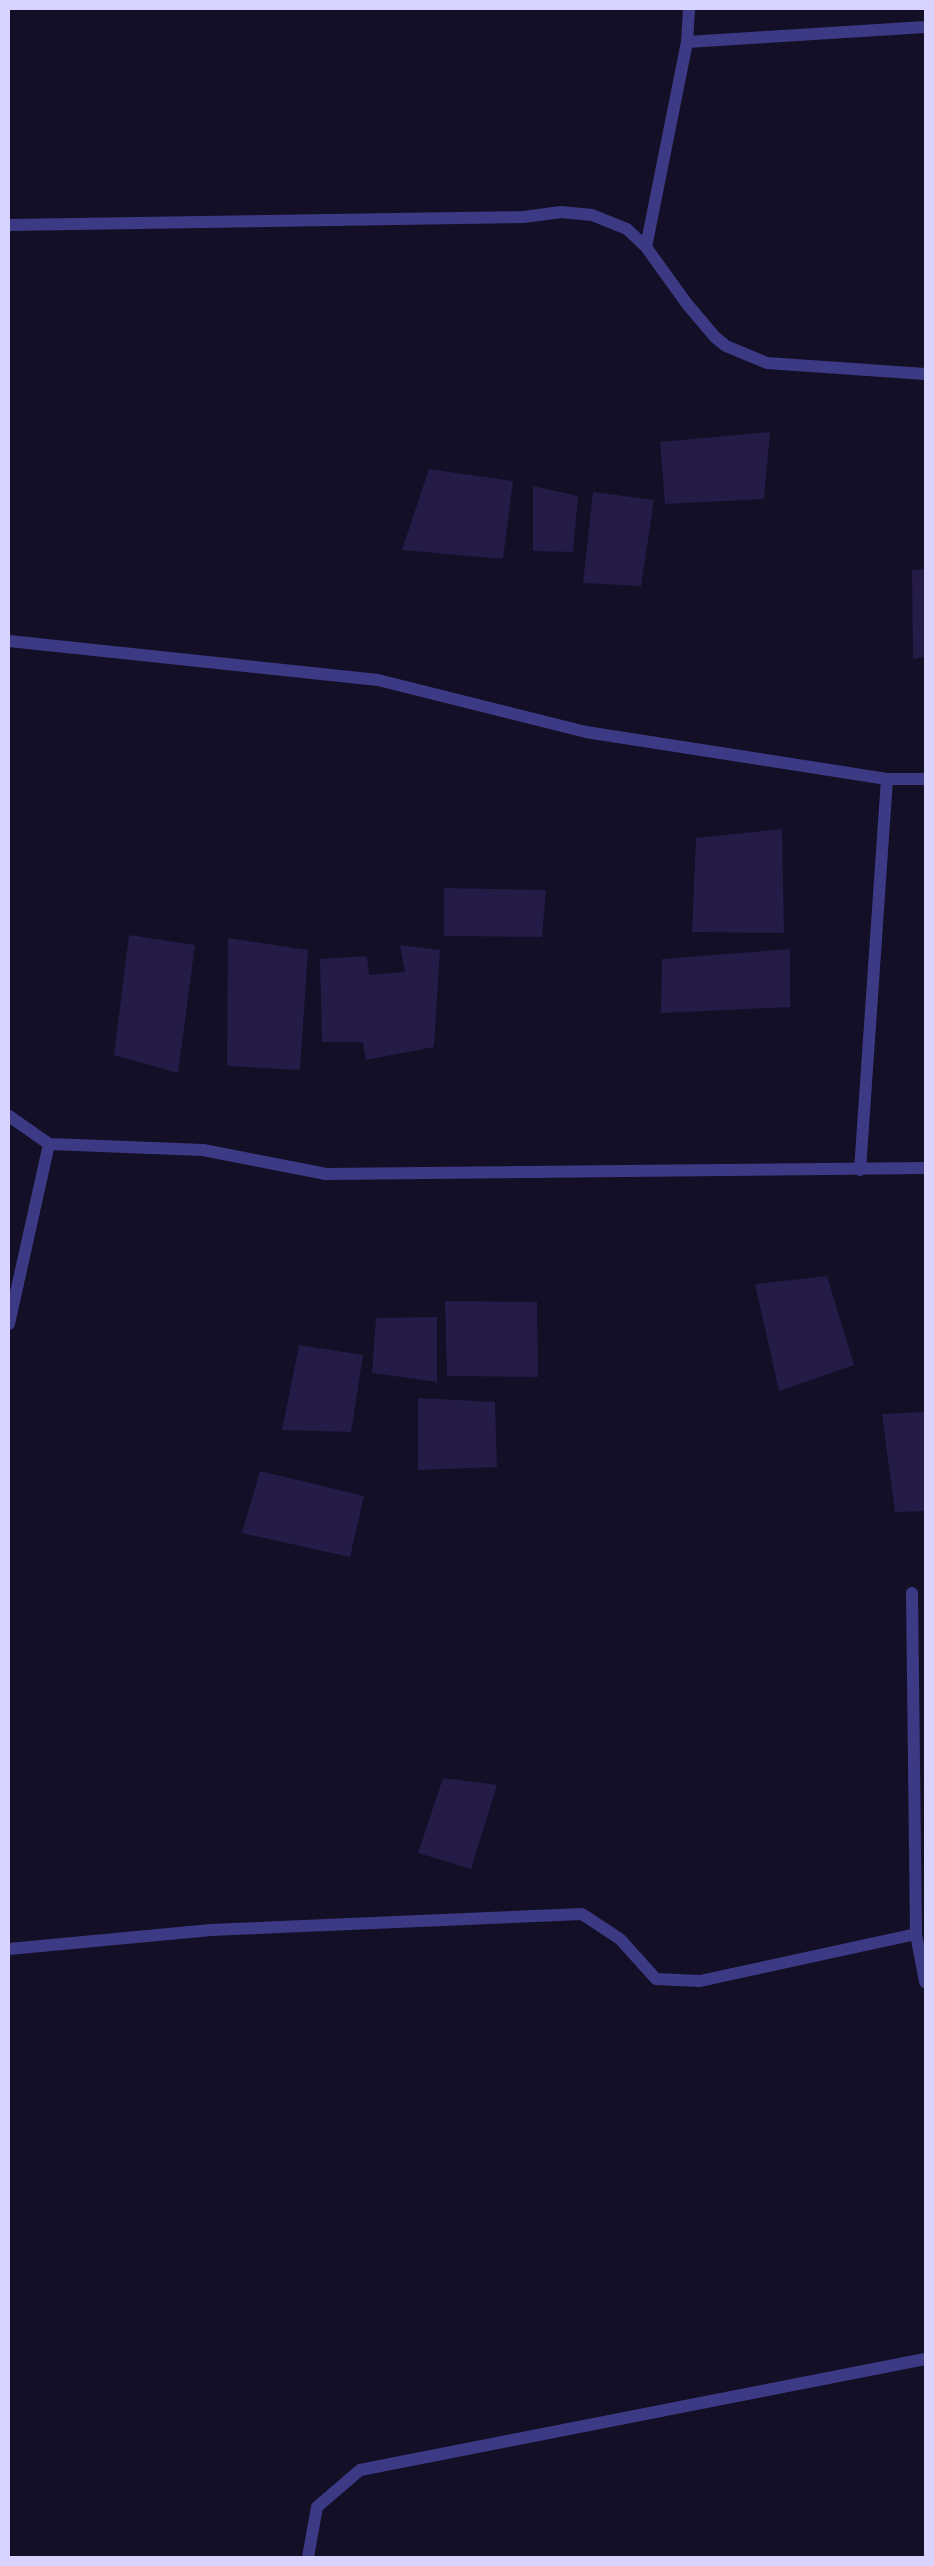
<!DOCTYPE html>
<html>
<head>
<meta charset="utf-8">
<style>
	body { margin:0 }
	#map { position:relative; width:934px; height:2566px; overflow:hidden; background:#130f26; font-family:Jost,sans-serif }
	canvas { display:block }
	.frame { position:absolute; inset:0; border:10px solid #d9d4ff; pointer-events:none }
</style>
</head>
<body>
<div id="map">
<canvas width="934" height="2566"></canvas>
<div class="frame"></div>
</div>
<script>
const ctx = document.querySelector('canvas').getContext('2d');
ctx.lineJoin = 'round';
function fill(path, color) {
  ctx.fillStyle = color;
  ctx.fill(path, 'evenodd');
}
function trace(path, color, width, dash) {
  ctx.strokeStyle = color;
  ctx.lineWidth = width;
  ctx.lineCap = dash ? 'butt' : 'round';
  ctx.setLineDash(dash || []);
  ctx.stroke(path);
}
fill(new Path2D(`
	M770 432 764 499 665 504 660 442Z
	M429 469 513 481 503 559 402 550Z
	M533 486 578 496 573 552 533 551Z
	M593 492 654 500 641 586 583 583Z
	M925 569V657L913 659 912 570Z
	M782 829 784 933 692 932 696 838Z
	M444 888 546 890 542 937 444 936Z
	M129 935 195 945 178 1073 114 1055Z
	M228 938 308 950 300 1070 227 1066Z
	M400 945 440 950 434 1047 366 1060 363 1042H322L320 959 367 956 369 975 405 972Z
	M790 949V1007L661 1013 662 959Z
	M827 1276 854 1365 779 1391 755 1284Z
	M445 1301 537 1302 538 1377 447 1376Z
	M437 1317V1382L372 1373 376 1318Z
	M299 1345 363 1355 351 1432 282 1430Z
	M418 1398 495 1402 497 1467 418 1470Z
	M925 1412V1511L895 1512 882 1414Z
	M260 1471 364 1496 350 1557 242 1533Z
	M443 1778 497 1785 471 1869 418 1853Z`), '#241b47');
trace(new Path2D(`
	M687 42 925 27
	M9 225 524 217 561 212 592 215 627 229 646 247 687 304 715 337 726 346 767 363 925 374
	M646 247 687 42 689 9
	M9 641 378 680 586 732 887 779H925
	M9 1116 49 1144 203 1150 326 1174 925 1168
	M860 1170 887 779
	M9 1324 49 1144
	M912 1593 916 1934 925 1982
	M9 1949 211 1930 582 1914 620 1939 656 1979 700 1981 916 1934
	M308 2557 317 2507 360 2470 925 2359`), '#3d3a85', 12);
</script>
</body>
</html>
